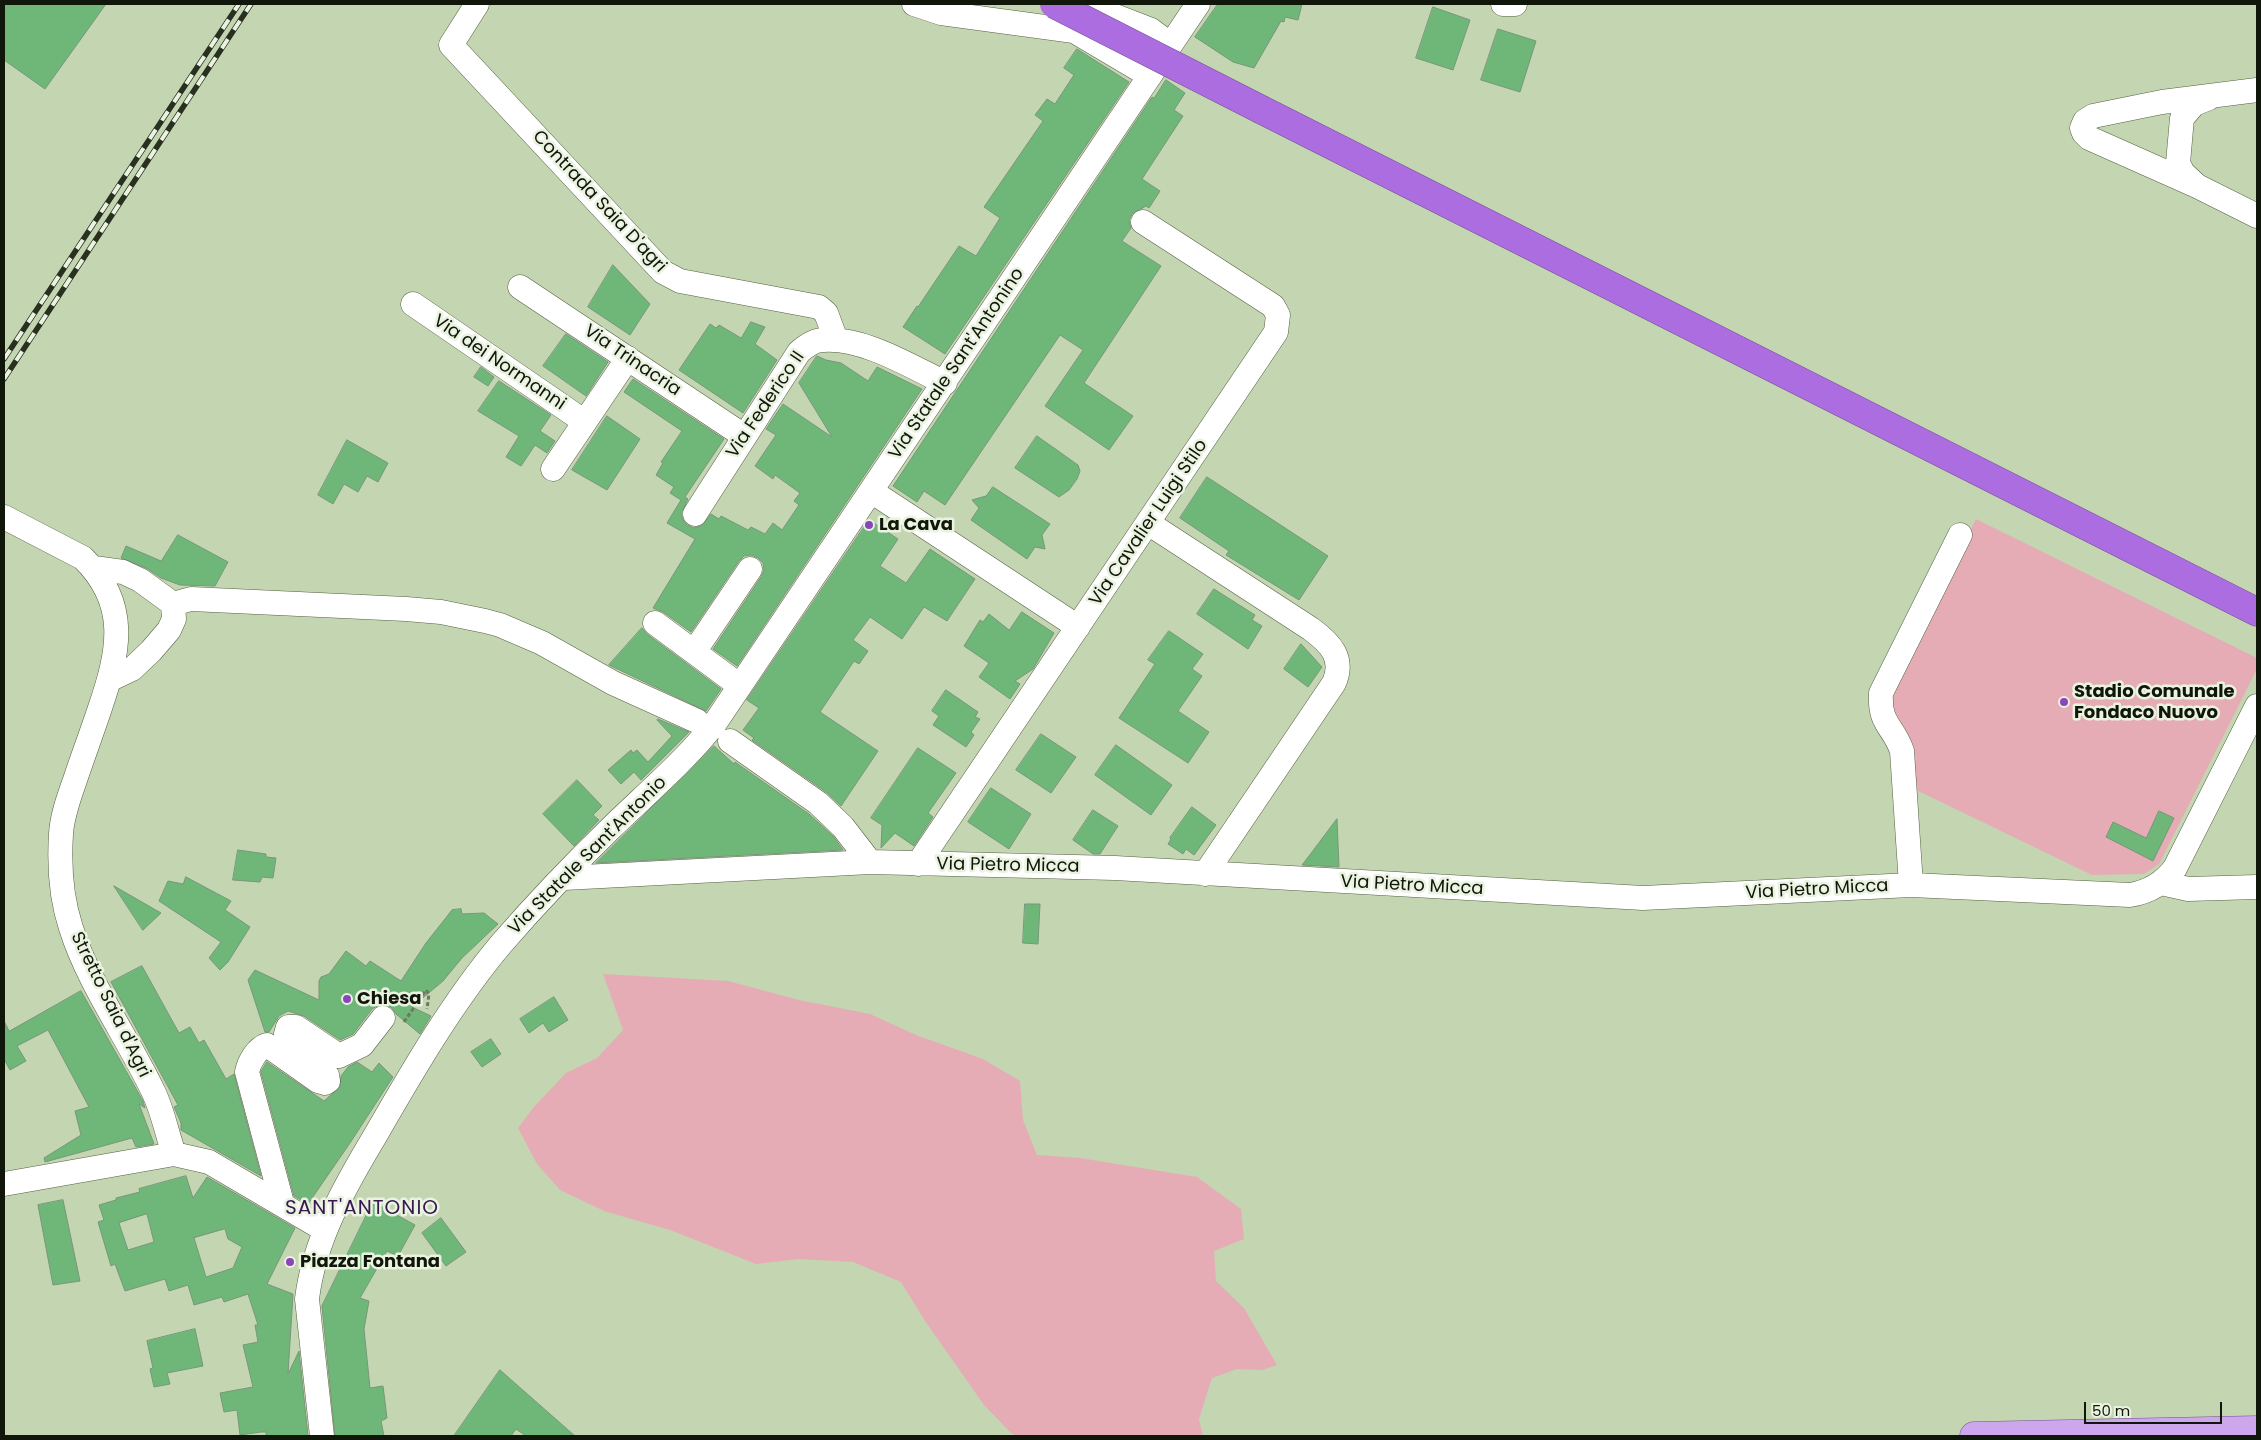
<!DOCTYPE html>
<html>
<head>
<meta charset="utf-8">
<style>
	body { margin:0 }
	#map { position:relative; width:2261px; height:1440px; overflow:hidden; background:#c4d5b1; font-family:Poppins,sans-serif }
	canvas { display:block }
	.frame { position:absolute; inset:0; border:5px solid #101609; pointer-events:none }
	.scale { position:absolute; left:2084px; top:1402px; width:138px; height:22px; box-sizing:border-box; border:2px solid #101609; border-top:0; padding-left:6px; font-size:15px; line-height:18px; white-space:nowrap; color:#101609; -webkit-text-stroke:4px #eaf2e0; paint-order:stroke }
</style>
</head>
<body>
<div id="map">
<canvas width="2261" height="1440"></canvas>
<div class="frame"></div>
<div class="scale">50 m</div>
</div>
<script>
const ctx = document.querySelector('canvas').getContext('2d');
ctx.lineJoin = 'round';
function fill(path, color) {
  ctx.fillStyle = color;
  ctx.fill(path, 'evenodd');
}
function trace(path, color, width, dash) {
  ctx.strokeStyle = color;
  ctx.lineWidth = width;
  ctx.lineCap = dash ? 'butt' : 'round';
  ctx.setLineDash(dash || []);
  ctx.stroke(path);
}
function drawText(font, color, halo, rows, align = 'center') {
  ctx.font = font + ' Poppins,sans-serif';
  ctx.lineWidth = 5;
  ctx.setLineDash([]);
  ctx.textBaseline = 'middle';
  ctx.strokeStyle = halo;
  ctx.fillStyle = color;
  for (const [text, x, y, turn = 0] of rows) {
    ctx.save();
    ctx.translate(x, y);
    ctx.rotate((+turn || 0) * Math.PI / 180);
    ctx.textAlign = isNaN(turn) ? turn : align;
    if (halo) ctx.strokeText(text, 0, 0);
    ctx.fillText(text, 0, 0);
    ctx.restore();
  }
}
fill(new Path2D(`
	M1976 519 2257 658V669L2159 864 2144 874 2092 875 1912 788 1900 728 1888 697Z
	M603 974 728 981 799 1000 870 1014 916 1035 983 1059 1020 1081 1023 1120 1037 1155 1080 1158 1197 1177 1241 1209 1244 1239 1214 1251 1216 1281 1244 1308 1277 1365 1262 1370 1237 1369 1212 1378 1199 1419 1203 1436H1017L1011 1433 984 1405 925 1321 901 1282 853 1262 798 1259 756 1264 670 1230 604 1211 560 1190 537 1164 518 1128 533 1108 566 1073 597 1058 623 1030Z`), '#e6acb6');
const building = new Path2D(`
	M4 4H106L45 89 4 60Z
	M1218 4H1302L1298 20 1285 17 1284 22 1281 21 1254 68 1233 62 1195 37Z
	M1433 7 1470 20 1453 70 1416 58Z
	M1498 29 1536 41 1520 92 1481 80Z
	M1077 49 1129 82 945 354 903 327 917 306 918 307 959 246 976 256 1000 218 984 207 1043 121 1035 115 1047 99 1055 104 1070 81 1074 75 1064 68Z
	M1166 80 1185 93 1174 110 1183 116 1142 179 1160 191 1149 208 1146 206 1132 214 1129 221 1131 228 1122 241 1161 266 1084 383 1133 416 1109 450 1045 406 1083 350 1060 335 945 505 924 491 917 502 893 486 1152 97 1154 98Z
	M613 265 650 304 630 335 588 307Z
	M751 322 765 327 755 344 777 360 743 413 679 370 710 324 716 328 719 325 741 338Z
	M566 334 608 362 586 396 543 366Z
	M817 356 826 360 841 363 868 381 877 367 922 389 737 666 713 649 761 577 764 570 763 563 758 558 751 555 744 556 739 561 691 632 663 612 653 608 695 539 667 523 681 500 670 493 674 487 656 475 663 463 661 462 682 431 624 392 633 379 724 439 685 497 688 499 681 514 683 520 687 525 694 528 701 526 711 514 719 519 721 516 748 530 751 527 765 534 773 523 782 530 799 505 794 501 800 493 775 475 773 479 755 466 776 435 766 429 783 404 832 437 799 383Z
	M481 367 494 377 488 386 474 377Z
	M499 381 551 415 540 431 555 441 547 453 535 445 521 466 506 457 519 436 478 411Z
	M607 416 640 439 607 490 572 470Z
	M1037 436 1078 465 1080 471 1077 479 1069 490 1059 497 1015 468Z
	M347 440 388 463 378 482 367 476 358 492 344 484 333 504 318 495Z
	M1207 477 1328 556 1299 600 1226 555 1229 551 1180 518Z
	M993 487 1050 524 1042 535 1045 549 1035 547 1027 559 971 520 979 508 972 500 986 496Z
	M869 520 898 539 880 566 906 583 930 549 975 579 947 621 924 607 902 639 870 617 853 640 868 651 859 664 854 661 820 712 878 751 841 806 826 792 752 740 754 738 743 730 759 708 747 700Z
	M178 535 228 562 215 586 180 585 161 578 146 568 121 558 126 546 161 561Z
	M1214 589 1255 615 1252 620 1262 626 1248 649 1197 614Z
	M1022 612 1054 633 1033 669 1015 681 1020 684 1010 699 979 677 989 663 964 646 980 620 983 622 989 614 1009 630Z
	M642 628 647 634 721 689 706 711 609 665Z
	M1169 631 1203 654 1192 669 1202 676 1178 711 1209 732 1188 763 1119 718 1155 664 1148 660Z
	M1301 644 1322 667 1308 687 1284 669Z
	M946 690 978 712 975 717 980 719 971 732 974 735 966 747 933 725 939 716 932 711Z
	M658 719 689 732 641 780 634 772 621 784 608 770 631 750 633 753 637 750 648 762 672 736 657 720Z
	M1041 734 1076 757 1051 793 1016 770Z
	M1116 745 1172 785 1151 815 1095 775Z
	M714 746 734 764 735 762 809 814 833 836 843 850 596 863Z
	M918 748 956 773 928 813 933 817 914 846 895 833 881 848 882 825 871 818Z
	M577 780 602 806 593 815 599 820 574 846 543 814Z
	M991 788 1031 814 1009 849 968 822Z
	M1192 807 1216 825 1194 855 1186 849 1183 854 1168 844 1171 839 1170 838Z
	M1093 810 1118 826 1100 854H1093L1073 840Z
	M2159 811 2174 818 2153 861 2106 837 2113 822 2146 838Z
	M1337 819 1339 867 1302 865 1312 852Z
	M238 850 266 854V857L276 858 273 878 262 877 260 882 233 880Z
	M186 877 231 901 225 910 250 927 228 962 220 970 209 958 221 942 159 901 168 881 183 884Z
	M114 886 161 913 143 930Z
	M1025 904H1040L1038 944 1023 943Z
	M461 909 462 914 484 913 498 924 462 958 443 981 412 1007 431 1016 420 1034 396 1014 392 1008 384 1004 377 1006 372 1009 353 1034 340 1040 304 1016 288 1011 279 1016 269 1032H265L248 980 255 970 319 1000V981L321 977 329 974 346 951 366 966 370 961 401 981 426 943 452 910Z
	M142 966 179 1033 190 1027 199 1043 204 1040 226 1079 234 1074 261 1176 181 1130V1123L174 1107 178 1105 111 982Z
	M81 991 143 1101 145 1108 139 1104 154 1144 136 1147 132 1138 45 1162 44 1158 81 1135 75 1111 89 1107 48 1030 17 1046 26 1061 10 1070 4 1059V1021L9 1031Z
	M554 997 568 1020 549 1032 543 1023 529 1033 520 1019Z
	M491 1039 501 1054 482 1067 471 1052Z
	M267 1062 324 1101 340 1087 341 1076 348 1067 357 1062 372 1072 379 1063 393 1077 350 1143 308 1204 294 1196 261 1072Z
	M186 1176 193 1198 207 1177 295 1228 267 1284 293 1294 288 1374 299 1351 308 1436H266V1432H261L240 1435 237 1410 224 1412 220 1393 253 1387 243 1345 258 1342 255 1325H258L248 1294 224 1302 222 1297 194 1305 188 1285 169 1291 165 1279 125 1291 115 1264 111 1266 98 1222 104 1220 99 1205 116 1200V1198L140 1192 139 1189ZM147 1214 154 1242 128 1250 119 1223ZM225 1229 228 1239 242 1247 233 1268 206 1277 194 1238Z
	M63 1200 80 1281 53 1285 38 1205Z
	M373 1202 415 1225 398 1256 387 1251 360 1298 369 1301 364 1329 370 1388 383 1386 387 1418 381 1421 384 1436H335L322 1306Z
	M441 1218 466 1252 446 1266 422 1233Z
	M195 1329 203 1366 167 1373 170 1384 154 1387 150 1369 153 1368 147 1341Z
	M500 1370 575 1436H526L516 1429 511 1436H454Z`);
fill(building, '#6fb779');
trace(building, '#78967b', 1);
const minor = new Path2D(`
	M477 4 451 45 663 272 680 281 819 307 826 313 836 340
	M914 4 941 13 1074 31 1150 76
	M1084 4 1151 30 1163 39 1167 51
	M1503 4H1515
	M2257 90 2162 102 2093 116 2085 121 2082 128 2084 133 2089 138 2197 186 2257 216
	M2196 185 2183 173 2178 163 2182 118 2194 104 2209 98
	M520 287 744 436
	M413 304 585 422
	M553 469 628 358
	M871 491 1078 627
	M695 514 799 352C806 346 814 340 823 340 863 337 910 366 945 383
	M4 517 83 558C130 604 119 652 100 708 92 732 83 756 75 780 69 797 62 816 61 834 59 865 61 898 71 928 89 985 128 1038 154 1093 163 1112 167 1134 174 1154
	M1148 523 1311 629C1330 643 1345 658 1334 683L1205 874
	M94 568 123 572 140 580 173 604 174 619 169 630 151 651 132 669 109 680
	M173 604 191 599 406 609 441 612 485 621 500 625 542 643 613 683 697 721
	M655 623 740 686
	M694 652 750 569
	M730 741 818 803 843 827 870 862
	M918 864 1276 332 1278 315 1273 306 1143 222
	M564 878 870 862 1115 868 1643 898 1911 885 2130 895C2149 892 2163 884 2175 868L2257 706
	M2161 883 2188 889 2257 887
	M1911 885 1902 751C1893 725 1879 725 1881 693L1960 535
	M4 1184 174 1154 209 1162 325 1230
	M282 1203 247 1072C249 1062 257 1048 267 1045L318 1081 325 1083 328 1081 327 1075 289 1038 286 1034 288 1027H296L339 1056 362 1045 383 1018
	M322 1436 307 1299C314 1240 345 1186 375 1136 413 1070 453 1001 502 943 535 905 575 863 611 828 647 793 684 762 715 723L1198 4`);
const major = new Path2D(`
	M1974 1436 2257 1430`);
const highway = new Path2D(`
	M1262 110 2257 612`);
trace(minor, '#536141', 25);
trace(major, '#754f95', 29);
trace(highway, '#754f95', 29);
trace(new Path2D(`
	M404 1022 426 990 429 994 427 1009`), '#6d7960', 3, [4, 2.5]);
trace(minor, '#fff', 24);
trace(major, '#cda7ec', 28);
trace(highway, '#ac6de0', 28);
const rail = new Path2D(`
	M4 359 239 4
	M4 379 251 4`);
trace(rail, '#293020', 5.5);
trace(rail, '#eaf2e0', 4, [11]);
const highwayBridge = new Path2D(`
	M1054 4 1262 110`);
trace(highwayBridge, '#754f95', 29, []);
trace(highwayBridge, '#ac6de0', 28);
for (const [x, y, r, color] of [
	[869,525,5,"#8946bb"],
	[2064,702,5,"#8946bb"],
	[347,999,5,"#8946bb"],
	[290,1262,5,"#8946bb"]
]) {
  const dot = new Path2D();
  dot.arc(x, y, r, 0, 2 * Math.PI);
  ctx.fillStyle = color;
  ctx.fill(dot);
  trace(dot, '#eaf2e0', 2);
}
drawText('18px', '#101609', '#eaf2e0', [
	["Contrada Saia D'agri",599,202,47],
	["Via Trinacria",632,361,34],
	["Via dei Normanni",499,363,34],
	["Via Statale Sant'Antonino",957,364,-56],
	["Via Federico II",766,405,-56],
	["Via Cavalier Luigi Stilo",1149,523,-56],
	["Via Statale Sant'Antonio",588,856,-45],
	["Via Pietro Micca",1008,866,1],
	["Via Pietro Micca",1412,886,3],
	["Via Pietro Micca",1817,890,-3],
	["Stretto Saia d'Agri",110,1005,64]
]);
drawText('bold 18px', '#101609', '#eaf2e0', [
	["La Cava",879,525],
	["Stadio Comunale",2074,692],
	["Fondaco Nuovo",2074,713],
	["Chiesa",357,999],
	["Piazza Fontana",300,1262]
], 'left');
ctx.letterSpacing = '1px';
drawText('20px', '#381850', '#eaf2e0', [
	["SANT'ANTONIO",362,1209]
]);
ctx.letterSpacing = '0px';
</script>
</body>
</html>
